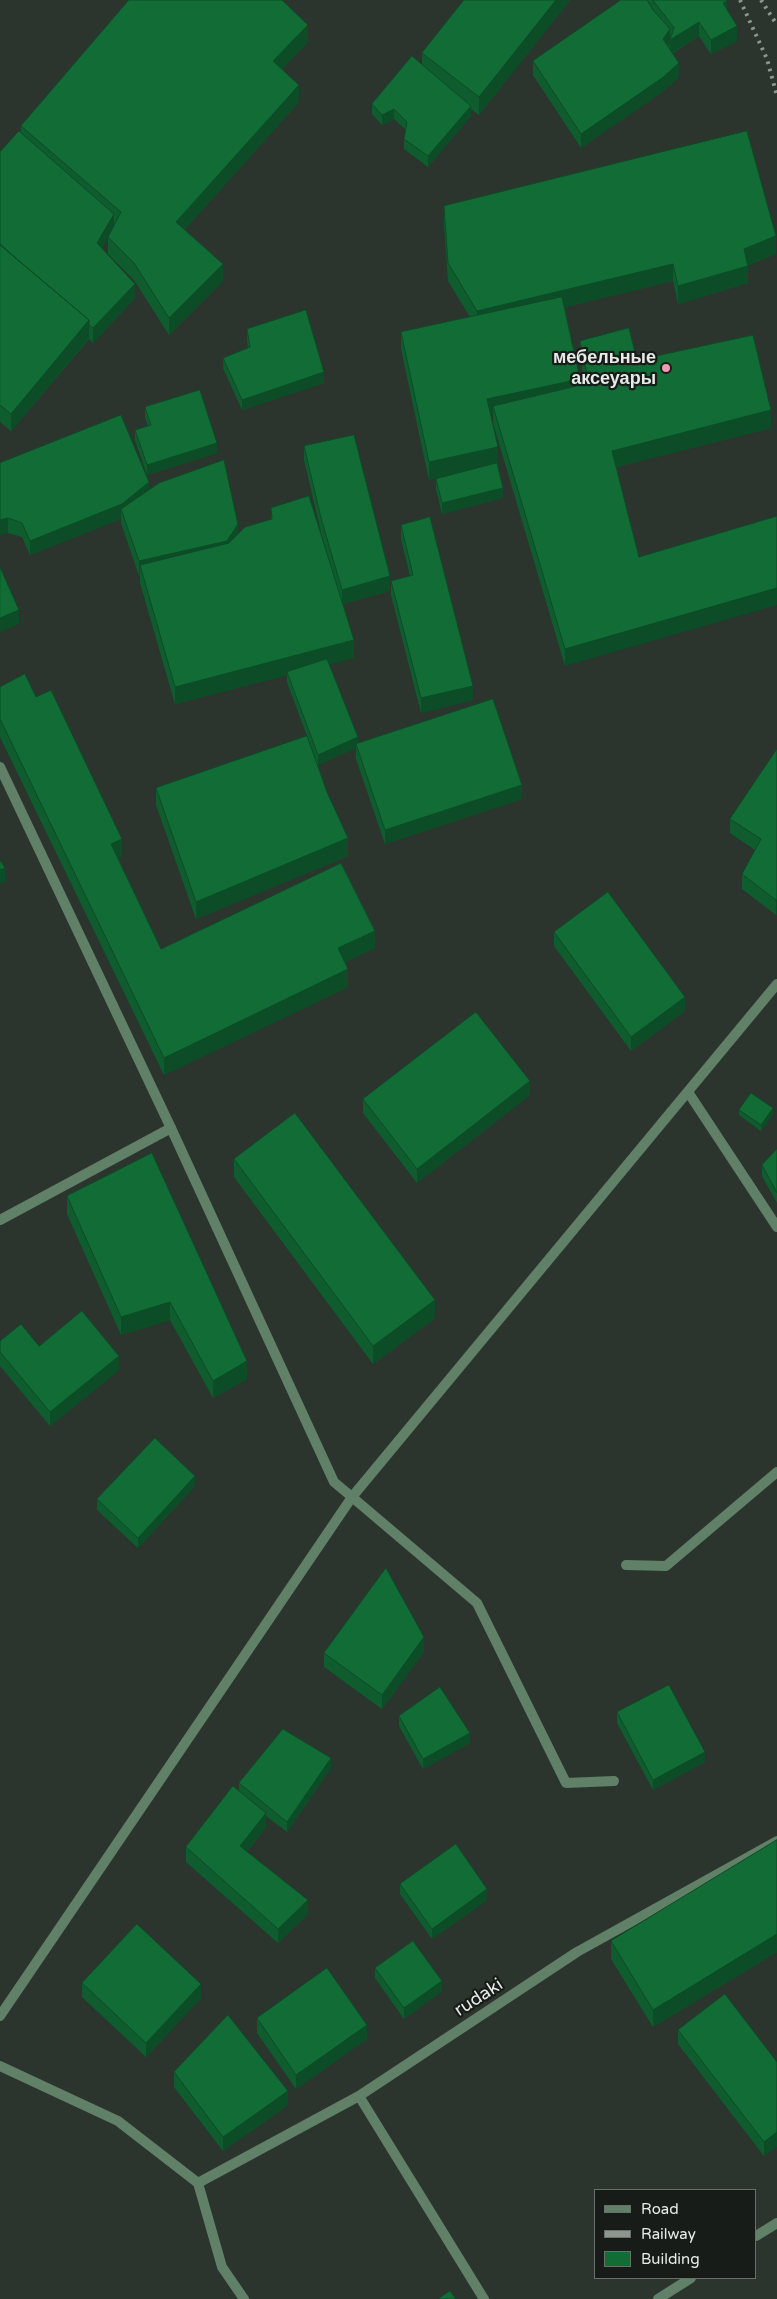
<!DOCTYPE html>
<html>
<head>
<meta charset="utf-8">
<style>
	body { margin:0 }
	#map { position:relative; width:777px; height:2299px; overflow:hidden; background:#2b352d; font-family:"Varela Round",sans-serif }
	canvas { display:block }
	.legend { position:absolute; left:594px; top:2189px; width:162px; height:90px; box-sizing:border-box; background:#171c18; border:1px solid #696f6a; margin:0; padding:6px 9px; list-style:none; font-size:15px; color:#e5ece6 }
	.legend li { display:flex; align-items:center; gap:10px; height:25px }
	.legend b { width:25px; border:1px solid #696f6a }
</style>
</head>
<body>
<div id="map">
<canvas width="777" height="2299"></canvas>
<ul class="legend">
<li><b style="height:6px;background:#608068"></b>Road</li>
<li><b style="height:6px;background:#8d968f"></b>Railway</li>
<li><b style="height:14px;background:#116c36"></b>Building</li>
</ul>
</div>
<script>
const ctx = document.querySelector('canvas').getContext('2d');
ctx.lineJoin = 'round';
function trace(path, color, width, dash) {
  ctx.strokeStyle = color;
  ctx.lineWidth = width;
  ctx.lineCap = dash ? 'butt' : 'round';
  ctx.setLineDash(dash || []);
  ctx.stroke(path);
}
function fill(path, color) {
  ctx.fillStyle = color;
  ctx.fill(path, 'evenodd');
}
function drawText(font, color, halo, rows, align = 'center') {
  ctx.font = font + ' "Varela Round",sans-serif';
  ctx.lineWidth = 4.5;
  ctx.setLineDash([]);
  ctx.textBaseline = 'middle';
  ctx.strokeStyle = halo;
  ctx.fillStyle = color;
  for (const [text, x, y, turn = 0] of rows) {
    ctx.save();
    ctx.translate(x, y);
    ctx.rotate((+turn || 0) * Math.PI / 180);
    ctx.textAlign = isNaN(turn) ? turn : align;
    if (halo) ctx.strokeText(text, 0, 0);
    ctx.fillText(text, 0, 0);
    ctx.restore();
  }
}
trace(new Path2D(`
	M688 1092 777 1227
	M0 1220 171 1128
	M352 1497 477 1603 566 1783 614 1781
	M626 1565 666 1566 777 1472
	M0 2016 352 1497 777 984
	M0 2066 118 2121 198 2183 222 2267 244 2299
	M756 2236 777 2223
	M658 2299 691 2278`), '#608068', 10);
trace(new Path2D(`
	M0 767 171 1128 334 1482 352 1497
	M359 2096 484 2299
	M198 2183 359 2096 577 1952 777 1841`), '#608068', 10);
trace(new Path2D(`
	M740 0 767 59 777 96
	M761 0 777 25`), '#8d968f', 4, [2.5, 5]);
fill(new Path2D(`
	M464 0H570L479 115 471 109V116L428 167 404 149V139L406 130 394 119 382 125 372 114V104L422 64V53Z
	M621 0H726L727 10 737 41 711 54 699 36 673 53 679 77 662 92 581 148 533 75V61Z
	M308 42 282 69 299 102 185 229 223 281 169 335 134 280 108 254V238L102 248 135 298 93 343 89 339 11 431 0 422V152L21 132V126Z
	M444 206 776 254 748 265V283L678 304 673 281 565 307 580 385 585 384 580 358V341L637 360 771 428 616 467 565 666 493 423V415H491L503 498 442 514 436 489V479L448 475 429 480 401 349V332L470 317 448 281 444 224Z
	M247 329 324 383 242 410 223 368V358L248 348 247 340Z
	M145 407 217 453 147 475 135 440V430L148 426 145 417Z
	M304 446 390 591 343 604 354 658 329 664 358 744 522 799 385 844 356 759V748L318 765 348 856 196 919 156 805V788L307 736 287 682V675L175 704 140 583V575L139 576 121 523V519L30 555 22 537 8 533 0 463 149 489 238 534 271 520V508L321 532 304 460Z
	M401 525 473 700 421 713 391 595V581L410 576 401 539Z
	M0 687 36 697 122 856 118 858 161 949 375 948 345 962 348 987 164 1075 0 737Z
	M777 749V914L776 915 742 889V874L755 850 730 833V819Z
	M554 932 685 1011 631 1051 554 946Z
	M530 1095 417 1183 363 1113V1099Z
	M739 1110 773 1114 761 1131 739 1115Z
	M777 1149V1203L762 1176V1165Z
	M234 1159 435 1318 373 1364 234 1177Z
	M67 1196 247 1379 213 1398 170 1320 121 1335 67 1214Z
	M0 1341 39 1346 119 1370 50 1426 0 1366Z
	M195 1486 138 1548 97 1510V1499Z
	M424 1652 382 1709 324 1667V1653Z
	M617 1712 705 1762 653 1790 617 1723Z
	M399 1716 470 1743 423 1769 399 1726Z
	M331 1768 287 1832 266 1816V1827L247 1852 308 1914 278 1943 186 1862V1847L239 1791V1783Z
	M777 1840V1952L653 2027 611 1959V1941Z
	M400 1884 487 1900 432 1939 400 1894Z
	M375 1968 442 1991 404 2019 375 1978Z
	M82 1983 201 1998 146 2057 82 1997Z
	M257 2018 367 2039 296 2089 257 2033Z
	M678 2030 777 2062V2146L764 2156 678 2044Z
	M174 2072 288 2105 223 2151 174 2087Z`), '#0f5d2e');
fill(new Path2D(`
	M556 0H570L479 115V97Z
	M727 1V16L723 3Z
	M699 22V36L670 54V44L663 53V39L670 29V40Z
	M308 25V42L273 78V61Z
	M737 26V41L711 54V40Z
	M679 63V77L662 92 581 148V134Z
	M299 85V102L176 239V222Z
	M471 106V116L428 167V156Z
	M394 109V119L382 125V115Z
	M114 214V228L97 257V243Z
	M776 236V254L744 266V249Z
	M223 264V281L169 335V318Z
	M673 264V281L477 328V311Z
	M748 266V283L678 304V286Z
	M135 284V298L93 343V328Z
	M89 320V338L11 431V414Z
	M324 372V383L242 410V400Z
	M580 379V396L493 406V415L487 416V399Z
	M771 410V428L612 468V451Z
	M217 443V453L147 475V465Z
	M498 447V465L429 480V462Z
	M149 482V497L121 509V519L30 555V541Z
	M503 488V498L442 514V503Z
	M8 518V533L0 535V520Z
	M238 524V539L227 555 140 565V575L139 576V561Z
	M390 576V591L342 604V590Z
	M777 588V605L565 666V649Z
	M19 610V624L0 632V618Z
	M354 640V658L288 675 287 672V675L175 704V687Z
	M473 686V700L421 713V698Z
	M358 737V747L356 744V748L318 765V755Z
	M522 785V799L385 844V830Z
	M348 838V856L196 919V902Z
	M122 839V856L111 862V844Z
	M5 868V882L0 884V870Z
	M776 900H777V914L776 915Z
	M375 931V948L338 966V948Z
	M348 969V987L164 1075V1058Z
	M685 997V1011L631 1051V1037Z
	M530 1081V1095L417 1183V1169Z
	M773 1108V1114L761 1131V1125Z
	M435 1300V1318L373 1364V1346Z
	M170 1302V1320L121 1335V1317Z
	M119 1356V1370L50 1426V1412Z
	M247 1361V1379L213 1398V1381Z
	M195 1476V1486L138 1548V1538Z
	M424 1637V1652L382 1709V1695Z
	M470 1733V1743L423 1769V1759Z
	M705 1752V1762L653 1790V1780Z
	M331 1758V1768L287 1832V1822Z
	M266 1813V1827L240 1860V1846Z
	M487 1889V1900L432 1939V1929Z
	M308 1900V1914L278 1943V1929Z
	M777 1934V1952L653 2027V2010Z
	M442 1981V1991L404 2019V2008Z
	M201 1984V1998L146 2057V2043Z
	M367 2025V2039L296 2089V2075Z
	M288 2091V2105L223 2151V2137Z
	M777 2132V2146L764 2156V2142Z`), '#0c4c26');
const building = new Path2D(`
	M129 0H282L308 25 273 61 299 85 176 222 223 264 169 318 134 263 108 237 121 212 21 126Z
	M464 0H556L479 97 422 53Z
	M621 0H647L653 10 670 29 663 39 679 63 662 78 581 134 533 61Z
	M653 0H726L727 1 723 3 737 26 711 40 699 22 670 40 674 28Z
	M412 56 471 106 428 156 404 139 407 122 394 109 382 115 372 104Z
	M19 131 114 214 97 243 135 284 93 328 89 325V320L18 260 0 244V152Z
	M747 131 776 236 744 249 748 266 678 286 673 264 477 311 448 263 444 206Z
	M0 245 89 320 11 414 0 405Z
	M562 297 580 379 487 399 498 447 429 462 401 332Z
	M306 310 324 372 242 400 223 358 250 347 247 329Z
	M629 328 637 360 753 335 771 410 612 451 639 557 777 516V588L565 649 493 406 589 383 580 341Z
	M200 390 217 443 147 465 135 430 151 425 145 407Z
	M121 415 149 482 122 504 30 541 22 523 8 518 0 520V463Z
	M354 435 390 576 342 590 321 518 304 446Z
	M224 460 238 524 227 541 139 561 121 509 159 483Z
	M497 463 503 488 442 503 436 479Z
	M309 496 354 640 175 687 140 565 229 543 245 527 272 519 271 508Z
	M430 517 473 686 421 698 391 581 413 575 401 525Z
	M0 567 19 610 0 618Z
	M327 659 358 737 318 755 287 672Z
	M25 674 36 697 51 690 122 839 111 844 161 949 341 863 375 931 338 948 348 969 164 1058 0 719V687Z
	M493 699 522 785 385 830 356 744Z
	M307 736 327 792 348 838 196 902 156 788Z
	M777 749V900H776L742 874 761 839 730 819Z
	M0 860 5 868 0 870Z
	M608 892 685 997 631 1037 554 932Z
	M476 1012 530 1081 417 1169 363 1099Z
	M751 1093 773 1108 761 1125 739 1110Z
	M295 1113 435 1300 373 1346 234 1159Z
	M777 1149V1193L762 1165Z
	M152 1153 247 1361 213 1381 170 1302 121 1317 67 1196Z
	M82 1311 119 1356 50 1412 0 1352V1341L21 1324 39 1346Z
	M155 1438 195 1476 138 1538 97 1499Z
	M386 1568 424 1637 382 1695 324 1653Z
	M669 1685 705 1752 653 1780 617 1712Z
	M440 1687 470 1733 423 1759 399 1716Z
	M283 1729 331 1758 287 1822 239 1783Z
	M233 1786 266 1813 240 1846 308 1900 278 1929 186 1847Z
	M777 1840V1934L653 2010 611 1941Z
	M456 1844 487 1889 432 1929 400 1884Z
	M137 1924 201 1984 146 2043 82 1983Z
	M413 1941 442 1981 404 2008 375 1968Z
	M327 1968 367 2025 296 2075 257 2018Z
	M725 1994 777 2062V2132L764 2142 678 2030Z
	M228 2015 288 2091 223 2137 174 2072Z
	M450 2291 456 2299H438Z`);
fill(building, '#116c36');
trace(building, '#0c4c26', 1);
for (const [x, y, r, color] of [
	[666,368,5,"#f19ab3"]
]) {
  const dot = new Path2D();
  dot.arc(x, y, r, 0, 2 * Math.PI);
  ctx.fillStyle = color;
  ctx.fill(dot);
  trace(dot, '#171c18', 2);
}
drawText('bold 18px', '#e5ece6', '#171c18', [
	["мебельные",656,358],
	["аксеуары",656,379]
], 'right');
drawText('18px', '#e5ece6', '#171c18', [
	["rudaki",479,1998,-33]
]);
</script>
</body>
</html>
